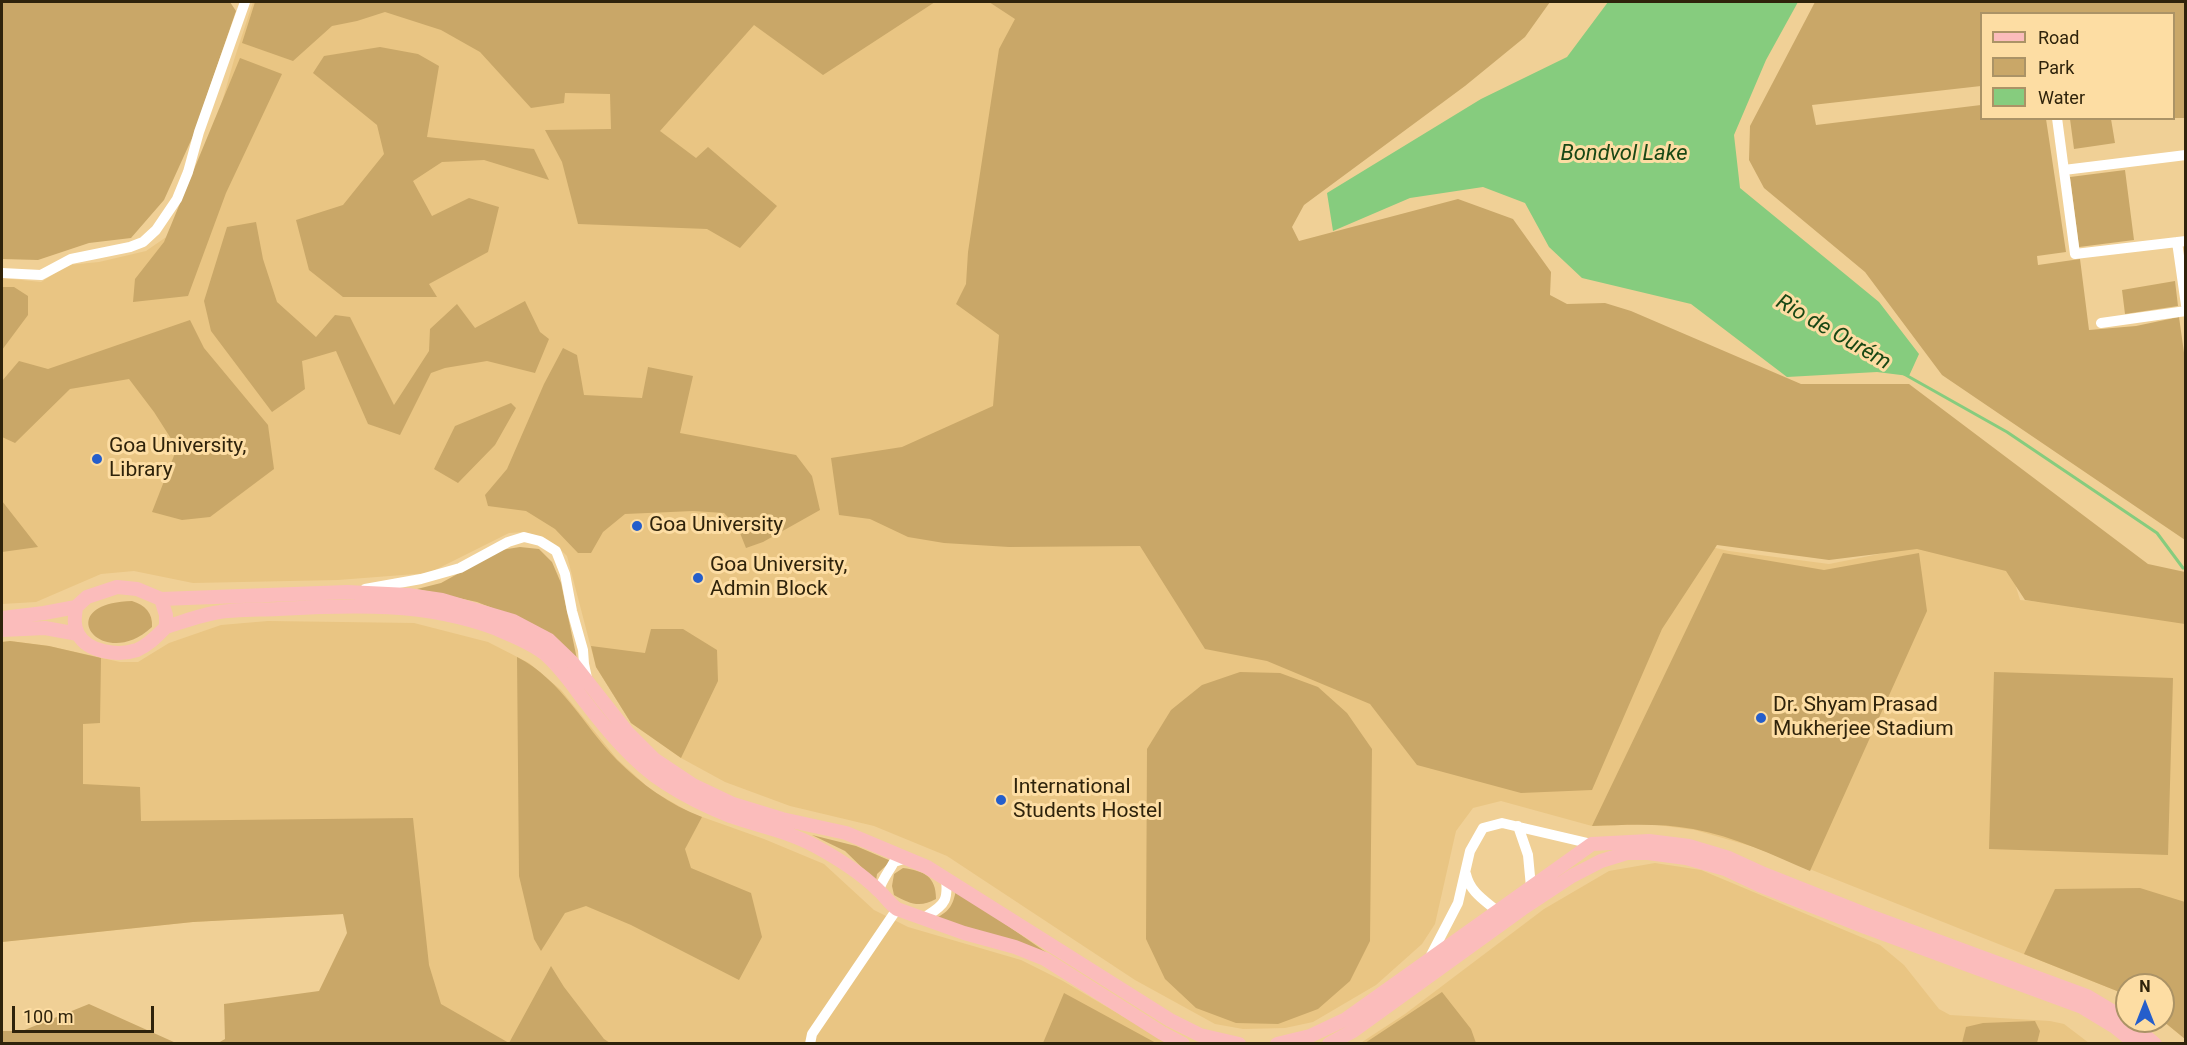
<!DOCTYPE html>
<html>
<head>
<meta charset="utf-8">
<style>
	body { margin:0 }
	#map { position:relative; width:2187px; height:1045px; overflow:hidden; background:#f0d096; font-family:Roboto,sans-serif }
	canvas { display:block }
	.frame { position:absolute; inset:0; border:3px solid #2f230b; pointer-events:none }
	.legend { position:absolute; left:1980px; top:12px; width:195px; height:108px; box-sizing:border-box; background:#fddda3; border:2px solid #ab9366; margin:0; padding:8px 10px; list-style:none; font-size:18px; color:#2f230b }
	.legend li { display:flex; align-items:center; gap:12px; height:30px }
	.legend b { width:30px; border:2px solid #ab9366 }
	.north { position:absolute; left:2115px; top:973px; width:60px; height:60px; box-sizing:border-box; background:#fddda3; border:2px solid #ab9366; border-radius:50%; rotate:0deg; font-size:16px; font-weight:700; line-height:24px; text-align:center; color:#2f230b }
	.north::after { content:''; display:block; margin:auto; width:21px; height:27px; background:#255ecb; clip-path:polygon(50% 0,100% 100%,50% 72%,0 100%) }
	.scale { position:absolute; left:12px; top:1006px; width:142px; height:27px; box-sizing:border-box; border:3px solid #2f230b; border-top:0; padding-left:8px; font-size:18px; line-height:21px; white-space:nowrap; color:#2f230b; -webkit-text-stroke:4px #fddda3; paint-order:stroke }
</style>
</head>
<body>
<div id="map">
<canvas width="2187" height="1045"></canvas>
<div class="frame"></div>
<ul class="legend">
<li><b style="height:8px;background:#fbbcbb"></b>Road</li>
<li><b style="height:16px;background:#c9a768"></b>Park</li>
<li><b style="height:16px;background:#86cc7e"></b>Water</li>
</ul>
<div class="north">N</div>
<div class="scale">100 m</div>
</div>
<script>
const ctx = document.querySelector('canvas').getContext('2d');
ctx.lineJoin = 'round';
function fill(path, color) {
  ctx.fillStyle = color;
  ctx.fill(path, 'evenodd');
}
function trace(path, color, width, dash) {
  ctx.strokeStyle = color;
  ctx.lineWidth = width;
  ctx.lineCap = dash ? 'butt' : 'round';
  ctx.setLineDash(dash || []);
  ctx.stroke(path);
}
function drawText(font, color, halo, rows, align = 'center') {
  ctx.font = font + ' Roboto,sans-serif';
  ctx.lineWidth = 6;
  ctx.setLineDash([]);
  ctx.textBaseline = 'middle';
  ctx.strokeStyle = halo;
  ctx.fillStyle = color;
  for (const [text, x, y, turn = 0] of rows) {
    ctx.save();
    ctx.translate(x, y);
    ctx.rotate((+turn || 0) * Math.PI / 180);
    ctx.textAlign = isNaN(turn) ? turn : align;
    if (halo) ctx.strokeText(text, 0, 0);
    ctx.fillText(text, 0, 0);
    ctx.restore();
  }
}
fill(new Path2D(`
	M253 2H1190L1082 107 1568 515 1729 551 1829 564 1919 546 2010 567 2020 600 2117 609 2185 622V1039L2163 1021V985H2127V995L1754 847 1695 830 1650 824 1592 826 1501 801 1473 808 1456 831 1435 924 1422 944 1376 985 1313 1022 1285 1028 1243 1029 1215 1024 1135 980 947 856 874 826 790 806 725 782 681 758 631 723 596 667 567 556 556 545 545 538 524 532 509 533 429 573 338 580 193 583 134 571 101 574 36 602 2 604V278L41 282 68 265 99 262 146 251 172 233 204 165 234 60Z
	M268 621 414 623 488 642 529 663 561 690 617 759 651 790 691 813 764 839 824 864 874 910 908 927 1021 960 1063 981 1168 1043H453L343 914 193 922 2 942V642L10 641 49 646 120 662H138L169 643 221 625Z
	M1655 863 1701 870 1880 945 1904 965 1939 1009 1950 1015 2050 1021 2064 1024 2089 1043 1359 1044 1405 1014 1544 909 1609 871Z`), '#e9c583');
fill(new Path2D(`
	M2 2H230L236 11 193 136 164 200 131 238 89 243 38 260 2 259Z
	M255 2H935L823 75 754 25 660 131 696 158 708 147 777 206 740 248 707 229 578 224 562 162 545 130 611 129 610 94 565 93 564 103 531 108 480 52 441 30 385 12 357 21 332 26 293 61 242 43Z
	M989 2H1550L1525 37 1465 86 1304 205 1292 227 1299 241 1458 199 1513 219 1551 272 1550 295 1567 304 1605 303 1631 311 1801 384H1909L2148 564 2185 572V624L2025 600 2006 571 1917 549 1829 560 1717 545 1662 629 1592 790 1521 793 1417 765 1370 704 1267 661 1205 649 1140 546 1009 547 944 543 908 537 870 519 839 515 831 458 902 447 993 406 999 335 956 304 966 284 968 252 999 49 1015 19Z
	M1815 2H2185V118H2174V14H1982L1981 86 1812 105 1816 125 1981 105 1982 118 2046 119 2066 252 2037 256 2038 265 2080 259 2089 330 2136 326 2179 317 2186 367 2185 540 1942 375 1865 272 1764 188 1749 160 1750 126Z
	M380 47 418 54 439 66 427 137 534 149 549 180 484 160 442 162 413 181 432 216 469 198 499 207 488 252 429 284 437 297H343L309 270 296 220 343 205 384 154 377 125 313 73 324 56Z
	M240 58 282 74 226 193 188 296 133 302 135 279 164 242Z
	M2070 119H2111L2115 143 2074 149Z
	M2125 170 2134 240 2079 247 2070 177Z
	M256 222 263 259 277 302 316 337 335 315 350 317 394 405 429 351 430 329 457 304 475 328 525 301 540 332 549 339 535 373 487 361 445 368 431 373 400 435 368 424 336 351 302 361 305 389 272 412 211 331 204 301 227 227Z
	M2175 281 2178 306 2125 314 2122 290Z
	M2 287H14L28 296V315L2 350Z
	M190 320 204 348 268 425 274 469 210 517 182 520 152 512 177 448 154 412 129 379 70 389 15 443 2 437V381L19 361 48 369Z
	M563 348 577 355 584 395 642 398 648 367 693 376 680 433 796 455 812 476 820 510 763 542 746 548 738 528 724 513 693 511 625 514 603 532 591 553H578L555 529 526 511 488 506 485 495 507 469 544 384Z
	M511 403 516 408 495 445 458 483 434 469 455 426Z
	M2 501 38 547 2 552Z
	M520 547 539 549 552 562 561 583 578 664 533 624 477 602 417 589 441 583 501 550Z
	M1723 553 1824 570 1919 553 1927 611 1810 871C1773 855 1733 836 1693 829 1659 823 1626 825 1592 826Z
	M132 601C145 605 153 613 152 627 101 674 49 603 132 601Z
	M651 629H683L717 650 718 681 681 758 631 723 596 667 591 646 645 653Z
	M10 641 49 646 101 658 100 723 83 724V784L140 787 141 821 413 818 429 965 441 1004 509 1043 551 966 564 987 604 1039 610 1043H218L225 1039 224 1004 319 991 347 933 343 914 193 922 2 942V642Z
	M517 657C562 680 583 725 617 760 641 784 670 805 702 817L685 849 691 868 751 893 762 937 739 980 631 925 586 906 565 913 541 951 534 939 519 876Z
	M1240 672 1280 673 1318 687 1347 713 1372 749 1370 941 1350 981 1318 1009 1278 1024 1236 1023 1196 1008 1165 979 1146 939 1147 749 1171 710 1202 685Z
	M1994 672 2173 678 2168 855 1989 849Z
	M812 835 856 846 891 861 877 874 876 881 845 851Z
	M903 868C924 871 936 876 936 899 920 908 910 904 894 895L892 886 894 874Z
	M2140 888 2185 902V1039L2163 1021V985H2127V995L2024 954 2055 889Z
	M956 890 1066 966 936 918C950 911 953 905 956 890Z
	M1442 992 1471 1029 1476 1043H1365Z
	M1064 993 1156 1043H1043Z
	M89 1004 176 1043H2V1031H22Z
	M2035 1021 2040 1031 2037 1043H1962L1966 1027 1983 1023Z`), '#c9a768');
fill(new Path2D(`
	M1608 2H1798L1766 60 1734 135 1740 188 1879 302 1919 354 1909 376 1877 372 1787 377 1691 304 1582 278 1549 247 1525 203 1483 187 1410 198 1333 231 1327 193 1481 99 1567 57Z`), '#86cc7e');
trace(new Path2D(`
	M1904 374 2007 432 2157 533 2183 568H2186`), '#86cc7e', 3);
trace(new Path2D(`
	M2057 118 2075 254 2186 241
	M2064 170 2186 155
	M2177 242 2186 305
	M2 273 41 275 71 259 130 247 143 242 156 230 177 199 188 172 199 132 245 2
	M2101 323 2186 311
	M365 589 421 579 460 568 508 542 524 537 540 541 556 551 565 574 572 611 583 650 584 664 587 678
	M1518 826 1528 855 1531 887
	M1466 874C1470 892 1484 900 1497 911
	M879 890C883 878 888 873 894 862L907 858
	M928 915C946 904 948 899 946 878
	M1429 959 1458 903 1470 851 1483 828 1502 823 1592 844
	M810 1044 812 1034 897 909`), '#fff', 10);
trace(new Path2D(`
	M117 587 137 589 161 599 166 615V627C158 635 149 645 137 650 119 656 88 653 78 634 73 625 75 616 76 607L87 597Z
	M161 599 347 592 408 595 442 600 513 621 549 640 572 662 628 733 654 759 693 785 733 804 782 819 846 833 927 867 1170 1020 1200 1035 1239 1044
	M2 618 44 613 76 607
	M166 627C182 622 198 616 214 613 234 609 257 610 278 609 352 605 426 602 497 629 513 636 532 643 545 654 561 668 571 683 583 699 606 729 633 762 665 783 685 796 707 807 730 816 758 826 788 831 815 846 837 858 861 873 878 890 885 896 889 903 897 909L964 933 1015 947 1045 959 1162 1033 1183 1044
	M2 630 45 628 78 634
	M2128 1021 2155 1044
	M1277 1044 1310 1036 1346 1019 1592 844 1649 841 1689 846 1729 858 1764 874 1870 916 2087 996 2127 1020
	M1329 1044 1353 1031 1522 909 1572 876 1601 861 1627 853H1648L1686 858 1725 869 1759 885 1865 927 2082 1007 2115 1027 2136 1044`), '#fbbcbb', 14);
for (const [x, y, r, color] of [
	[97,459,6,"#255ecb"],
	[637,526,6,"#255ecb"],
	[698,578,6,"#255ecb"],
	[1761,718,6,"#255ecb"],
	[1001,800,6,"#255ecb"]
]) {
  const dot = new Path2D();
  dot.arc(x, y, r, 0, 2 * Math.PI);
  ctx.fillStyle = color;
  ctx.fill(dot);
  trace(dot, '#fddda3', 2);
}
drawText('21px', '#2f230b', '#fddda3', [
	["Goa University,",109,447],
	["Library",109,471],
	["Goa University",649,526],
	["Goa University,",710,566],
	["Admin Block",710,590],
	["Dr. Shyam Prasad",1773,706],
	["Mukherjee Stadium",1773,730],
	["International",1013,788],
	["Students Hostel",1013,812]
], 'left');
drawText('italic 22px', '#194815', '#fddda3', [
	["Bondvol Lake",1624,154],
	["Rio de Ourém",1833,333,30]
]);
</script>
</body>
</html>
